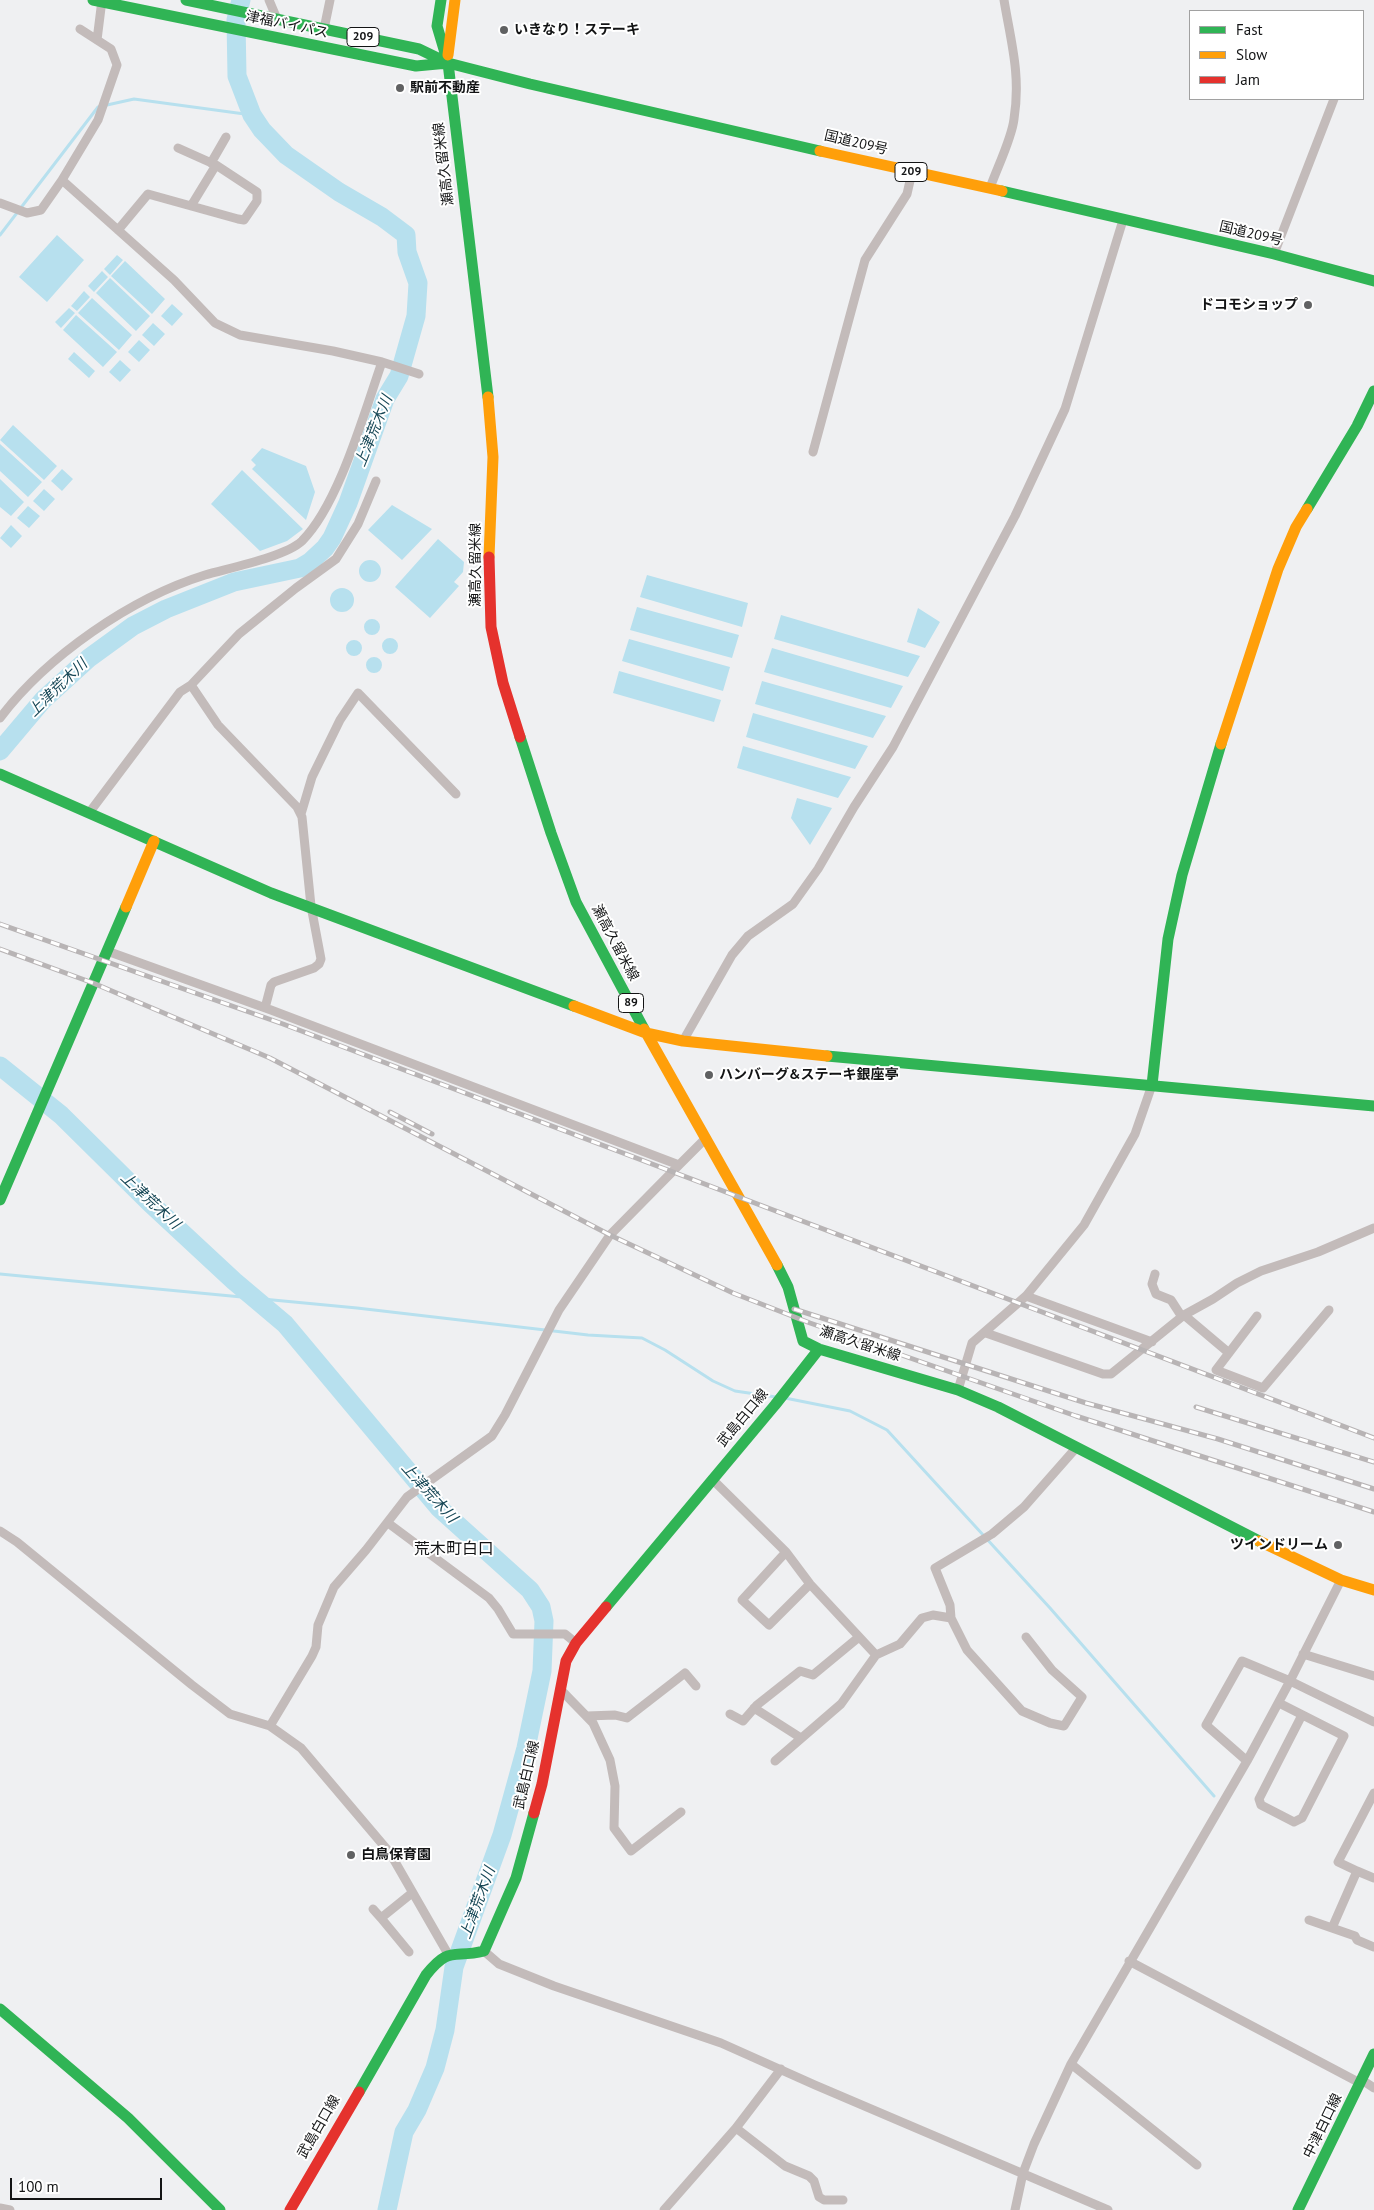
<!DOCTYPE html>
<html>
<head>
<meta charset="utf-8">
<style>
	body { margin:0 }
	#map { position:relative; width:1374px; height:2210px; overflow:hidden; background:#eff0f2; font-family:"PT Sans",sans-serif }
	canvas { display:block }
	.legend { position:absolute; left:1189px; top:10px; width:175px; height:90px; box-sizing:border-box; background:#fff; border:1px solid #a1a1a1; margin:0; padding:6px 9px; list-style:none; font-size:15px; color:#131415 }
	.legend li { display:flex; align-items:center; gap:10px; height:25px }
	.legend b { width:25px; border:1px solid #a1a1a1 }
	.scale { position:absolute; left:10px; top:2178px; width:152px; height:22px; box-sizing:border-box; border:2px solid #131415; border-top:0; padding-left:6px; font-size:15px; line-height:18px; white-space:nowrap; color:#131415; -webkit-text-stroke:4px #fff; paint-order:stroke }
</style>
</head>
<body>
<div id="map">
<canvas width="1374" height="2210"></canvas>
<ul class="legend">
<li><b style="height:6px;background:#30b455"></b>Fast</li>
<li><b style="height:6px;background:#ff9f0a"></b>Slow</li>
<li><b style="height:6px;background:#e5322d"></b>Jam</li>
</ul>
<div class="scale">100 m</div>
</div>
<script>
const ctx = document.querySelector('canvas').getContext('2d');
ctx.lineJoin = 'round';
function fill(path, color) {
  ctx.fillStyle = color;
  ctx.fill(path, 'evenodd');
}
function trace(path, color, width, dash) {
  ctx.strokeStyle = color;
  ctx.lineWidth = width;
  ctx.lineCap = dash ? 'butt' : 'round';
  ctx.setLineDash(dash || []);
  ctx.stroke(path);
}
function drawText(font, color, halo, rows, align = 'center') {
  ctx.font = font + ' "PT Sans","Noto Sans JP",sans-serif';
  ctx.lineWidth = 4;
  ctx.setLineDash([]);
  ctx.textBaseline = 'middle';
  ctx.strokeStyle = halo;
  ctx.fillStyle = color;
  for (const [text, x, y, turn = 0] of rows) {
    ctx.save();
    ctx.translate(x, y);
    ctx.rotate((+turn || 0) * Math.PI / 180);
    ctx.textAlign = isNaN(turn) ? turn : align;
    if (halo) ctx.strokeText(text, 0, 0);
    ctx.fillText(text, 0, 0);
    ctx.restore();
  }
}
fill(new Path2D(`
	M57 235 84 260 47 302 19 277Z
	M117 255 123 260 110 275 104 269Z
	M125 261 165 299 152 314 111 276Z
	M102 271 108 277 94 292 88 286Z
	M110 278 150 316 136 331 96 293Z
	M84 291 90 297 77 311 71 306Z
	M92 298 132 335 119 350 78 313Z
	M172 304 183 314 172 326 161 316Z
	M69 308 75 313 61 328 55 322Z
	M76 315 117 352 103 367 63 330Z
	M153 323 165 334 154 346 142 335Z
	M139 340 150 350 139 362 128 352Z
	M74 352 95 371 89 378 68 359Z
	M120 360 131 370 120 382 109 372Z
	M13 425 57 466 44 480 0 440Z
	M0 444 42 482 28 497 0 471Z
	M262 448 306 466 315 492 306 520 252 469 256 465 251 460Z
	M62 469 73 479 62 491 51 481Z
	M242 470 303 529 287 541 260 551 211 504Z
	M0 479 24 502 11 516 0 507Z
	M44 489 55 499 44 511 33 501Z
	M392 505 432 529 402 560 368 530Z
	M28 506 40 516 29 528 17 518Z
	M11 525 22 536 11 548 0 538Z
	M438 539 464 562 463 572 454 582 459 586 430 618 395 587Z
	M359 571a11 11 0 1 1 22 0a11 11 0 1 1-22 0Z
	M647 575 748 603 742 627 640 597Z
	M330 600a12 12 0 1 1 24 0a12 12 0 1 1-24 0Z
	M637 607 739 635 732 658 630 630Z
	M918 608 940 622 925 648 907 642Z
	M781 615 920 656 908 677 774 639Z
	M364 627a8 8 0 1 1 16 0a8 8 0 1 1-16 0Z
	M382 646a8 8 0 1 1 16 0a8 8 0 1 1-16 0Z
	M629 639 730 667 723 691 622 661Z
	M346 648a8 8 0 1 1 16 0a8 8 0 1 1-16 0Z
	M772 648 903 686 891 708 764 672Z
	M366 665a8 8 0 1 1 16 0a8 8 0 1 1-16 0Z
	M619 671 721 700 714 722 613 693Z
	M762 681 886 716 873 738 755 704Z
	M753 713 868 746 855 769 746 737Z
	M743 746 851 777 838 798 737 768Z
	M797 798 832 808 810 845 791 818Z`), '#b7e0ee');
trace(new Path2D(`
	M0 235 98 107 134 99 252 115
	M0 1274 357 1308 588 1335 642 1338 665 1350 713 1381 735 1391 776 1397
	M785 1398 850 1411 887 1430 1050 1608 1214 1796`), '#b7e0ee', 3);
trace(new Path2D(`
	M0 751 43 700 89 658 133 626 166 609 234 582 300 568 310 562 325 548 332 538 348 503 385 399 399 376 416 316 418 283 407 252 406 235 382 217 339 192 286 155 262 130 252 115 237 76 236 20 241 0
	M0 1066 61 1115 150 1203 234 1281 285 1324 439 1508 530 1590 541 1607 544 1621 542 1671 526 1748 502 1835 454 1967 445 2030 435 2068 417 2110 404 2132 387 2210`), '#b7e0ee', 19);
trace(new Path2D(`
	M269 0 277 19
	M324 29 330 0
	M97 40 102 0
	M178 148 216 165
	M211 163 226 137
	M990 188C997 168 1012 138 1014 119 1021 75 1011 42 1004 0
	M0 203 27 213 41 210 62 180 98 120 117 65 111 49 80 29
	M118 230 148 194 238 219 244 220 257 201V192L216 165 191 206
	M1274 254 1334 99
	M382 362 419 374
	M813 452 865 260 907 194 912 172
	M191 685 218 725 297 807 302 817 311 906 321 959 319 964 314 968 274 982 271 985 265 1008
	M0 718C47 656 131 598 205 575 229 568 285 557 302 541 339 504 364 413 382 362L333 351 240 335 215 323 174 280 62 180
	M89 813 180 692 191 685 239 634 296 588 336 559 358 524 376 481
	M301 814 312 777 340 720 358 693 456 794
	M107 951 271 1010 679 1165 706 1138
	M683 1041 732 955 748 936 793 904 818 869 854 807 893 747 1015 516 1065 409 1123 220
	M1155 1274 1152 1284 1156 1294 1171 1300 1182 1317
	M1026 1296 1152 1342
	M1184 1315 1229 1353
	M1257 1316 1216 1370 1263 1388 1329 1310
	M986 1333 1103 1374H1111L1184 1315 1213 1299 1237 1283 1261 1271 1318 1252 1374 1228
	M958 1390 972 1343 1026 1296 1084 1225 1135 1134 1152 1085
	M712 1479 786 1552 810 1584 876 1655
	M388 1523 489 1598 498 1609 513 1634H565L576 1643
	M0 1531 17 1542 192 1685 230 1714 270 1726 301 1748 390 1853 448 1954
	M786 1552 742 1600 769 1625 810 1584
	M951 1618 967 1650 1022 1711 1050 1723 1064 1726 1082 1697 1052 1670 1026 1637
	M1303 1654 1374 1676
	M560 1689 593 1723 610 1760 615 1786 614 1828 631 1851 681 1812
	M1279 1703 1344 1736 1302 1818 1294 1822 1261 1805 1259 1799 1302 1715
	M754 1708 801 1738
	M730 1714 743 1721 757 1705 800 1671 813 1675 859 1637
	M587 1716 615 1715 627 1718 685 1673 696 1686
	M270 1726 312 1656 316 1647 318 1625 334 1587 366 1550 407 1497 492 1436 505 1415 559 1310 610 1235 679 1165
	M775 1761 841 1704 876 1655 900 1644 922 1618 933 1615 951 1618 950 1605 935 1568 992 1534 1024 1507 1076 1448
	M1247 1761 1206 1725 1242 1661 1290 1681 1374 1722
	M1374 1793 1338 1862 1357 1871 1332 1928 1355 1936 1357 1940 1374 1947
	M1357 1871 1374 1878
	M373 1909 381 1918
	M1309 1920 1332 1928
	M484 1951 499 1964 554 1986 721 2043 815 2085 1108 2210
	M409 1952 381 1918 412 1893
	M1129 1961 1360 2083
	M1071 2064 1197 2165
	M1362 2080 1374 2088
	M736 2128 785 2166 809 2176 814 2181 819 2197 824 2200H843
	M0 2208 10 2210
	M664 2210 736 2128 781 2069
	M1015 2210 1023 2173 1034 2144 1071 2064 1247 1761 1290 1681 1341 1580`), '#c3bbba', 9);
trace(new Path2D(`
	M93 0 416 66 448 63
	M186 0 419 49 448 63 530 84 820 151
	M441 0 437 26 448 63
	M448 63 488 397
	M1002 191 1274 254 1374 281
	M1307 509 1357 426 1374 391
	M520 737 551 833 576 902 644 1029
	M0 774 271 893 574 1006
	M827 1056 1374 1106
	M1152 1085 1168 939 1182 875 1221 744
	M0 1200 126 907
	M777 1265 788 1287 803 1341 819 1349 958 1390 998 1407 1259 1541
	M606 1607 775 1405 819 1349
	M0 2009 128 2118 220 2210
	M359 2092 426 1975C450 1945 453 1959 484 1951L516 1878 534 1813
	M1298 2210 1374 2054`), '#30b455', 11);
trace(new Path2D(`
	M448 55 455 0
	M820 151 1002 191
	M488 397 493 457 489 557
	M1221 744 1278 569 1296 527 1307 509
	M126 907 154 841
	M574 1006 646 1033 683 1041 827 1056
	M644 1029 777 1265
	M1259 1541 1341 1580 1374 1590`), '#ff9f0a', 11);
trace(new Path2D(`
	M489 557 491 627 503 683 520 737
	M534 1813 542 1784 566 1661 576 1643 606 1607
	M290 2210 359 2092`), '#e5322d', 11);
const rail = new Path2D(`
	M0 924 283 1024 1374 1438
	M0 949 93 983 270 1058 610 1235 733 1293 810 1323 1076 1416 1374 1512
	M390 1112 432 1134
	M794 1309 1086 1403 1218 1439 1374 1489
	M1196 1407 1374 1462`);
trace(rail, '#b8b4b5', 5);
trace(rail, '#fff', 3, [9]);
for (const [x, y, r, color] of [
	[504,30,5,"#606162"],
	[400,88,5,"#606162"],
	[1308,305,5,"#606162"],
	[709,1075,5,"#606162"],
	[1338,1545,5,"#606162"],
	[351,1855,5,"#606162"]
]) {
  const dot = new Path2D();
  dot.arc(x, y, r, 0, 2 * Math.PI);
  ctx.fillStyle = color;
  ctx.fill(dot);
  trace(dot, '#fff', 2);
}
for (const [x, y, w] of [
	[363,37,32],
	[911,172,32],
	[631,1003,25]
]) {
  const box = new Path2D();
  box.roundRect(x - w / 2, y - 9.5, w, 19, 4);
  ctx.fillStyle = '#fff';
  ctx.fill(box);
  trace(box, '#131415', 1);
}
drawText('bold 12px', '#131415', null, [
	["209",363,37],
	["209",911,172],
	["89",631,1003]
]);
drawText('14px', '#131415', '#fff', [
	["津福バイパス",287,25,12],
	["国道209号",856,143,13],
	["瀬高久留米線",444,164,-97],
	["国道209号",1251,234,13],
	["瀬高久留米線",476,565,-90],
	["瀬高久留米線",615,943,62],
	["瀬高久留米線",860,1344,18],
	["武島白口線",743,1418,-50],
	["武島白口線",527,1775,-77],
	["中津白口線",1323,2126,-64],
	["武島白口線",319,2127,-60]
]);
drawText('bold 14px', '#131415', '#fff', [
	["いきなり！ステーキ",514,30],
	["駅前不動産",410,88],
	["ドコモショップ",1298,305,"right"],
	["ハンバーグ&ステーキ銀座亭",719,1075],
	["ツインドリーム",1328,1545,"right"],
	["白鳥保育園",361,1855]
], 'left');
drawText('italic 15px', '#164756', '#fff', [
	["上津荒木川",374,431,-68],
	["上津荒木川",58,688,-44],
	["上津荒木川",150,1201,43],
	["上津荒木川",429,1493,48],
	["上津荒木川",478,1903,-70]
]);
drawText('16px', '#131415', '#fff', [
	["荒木町白口",454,1549]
]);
</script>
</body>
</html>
